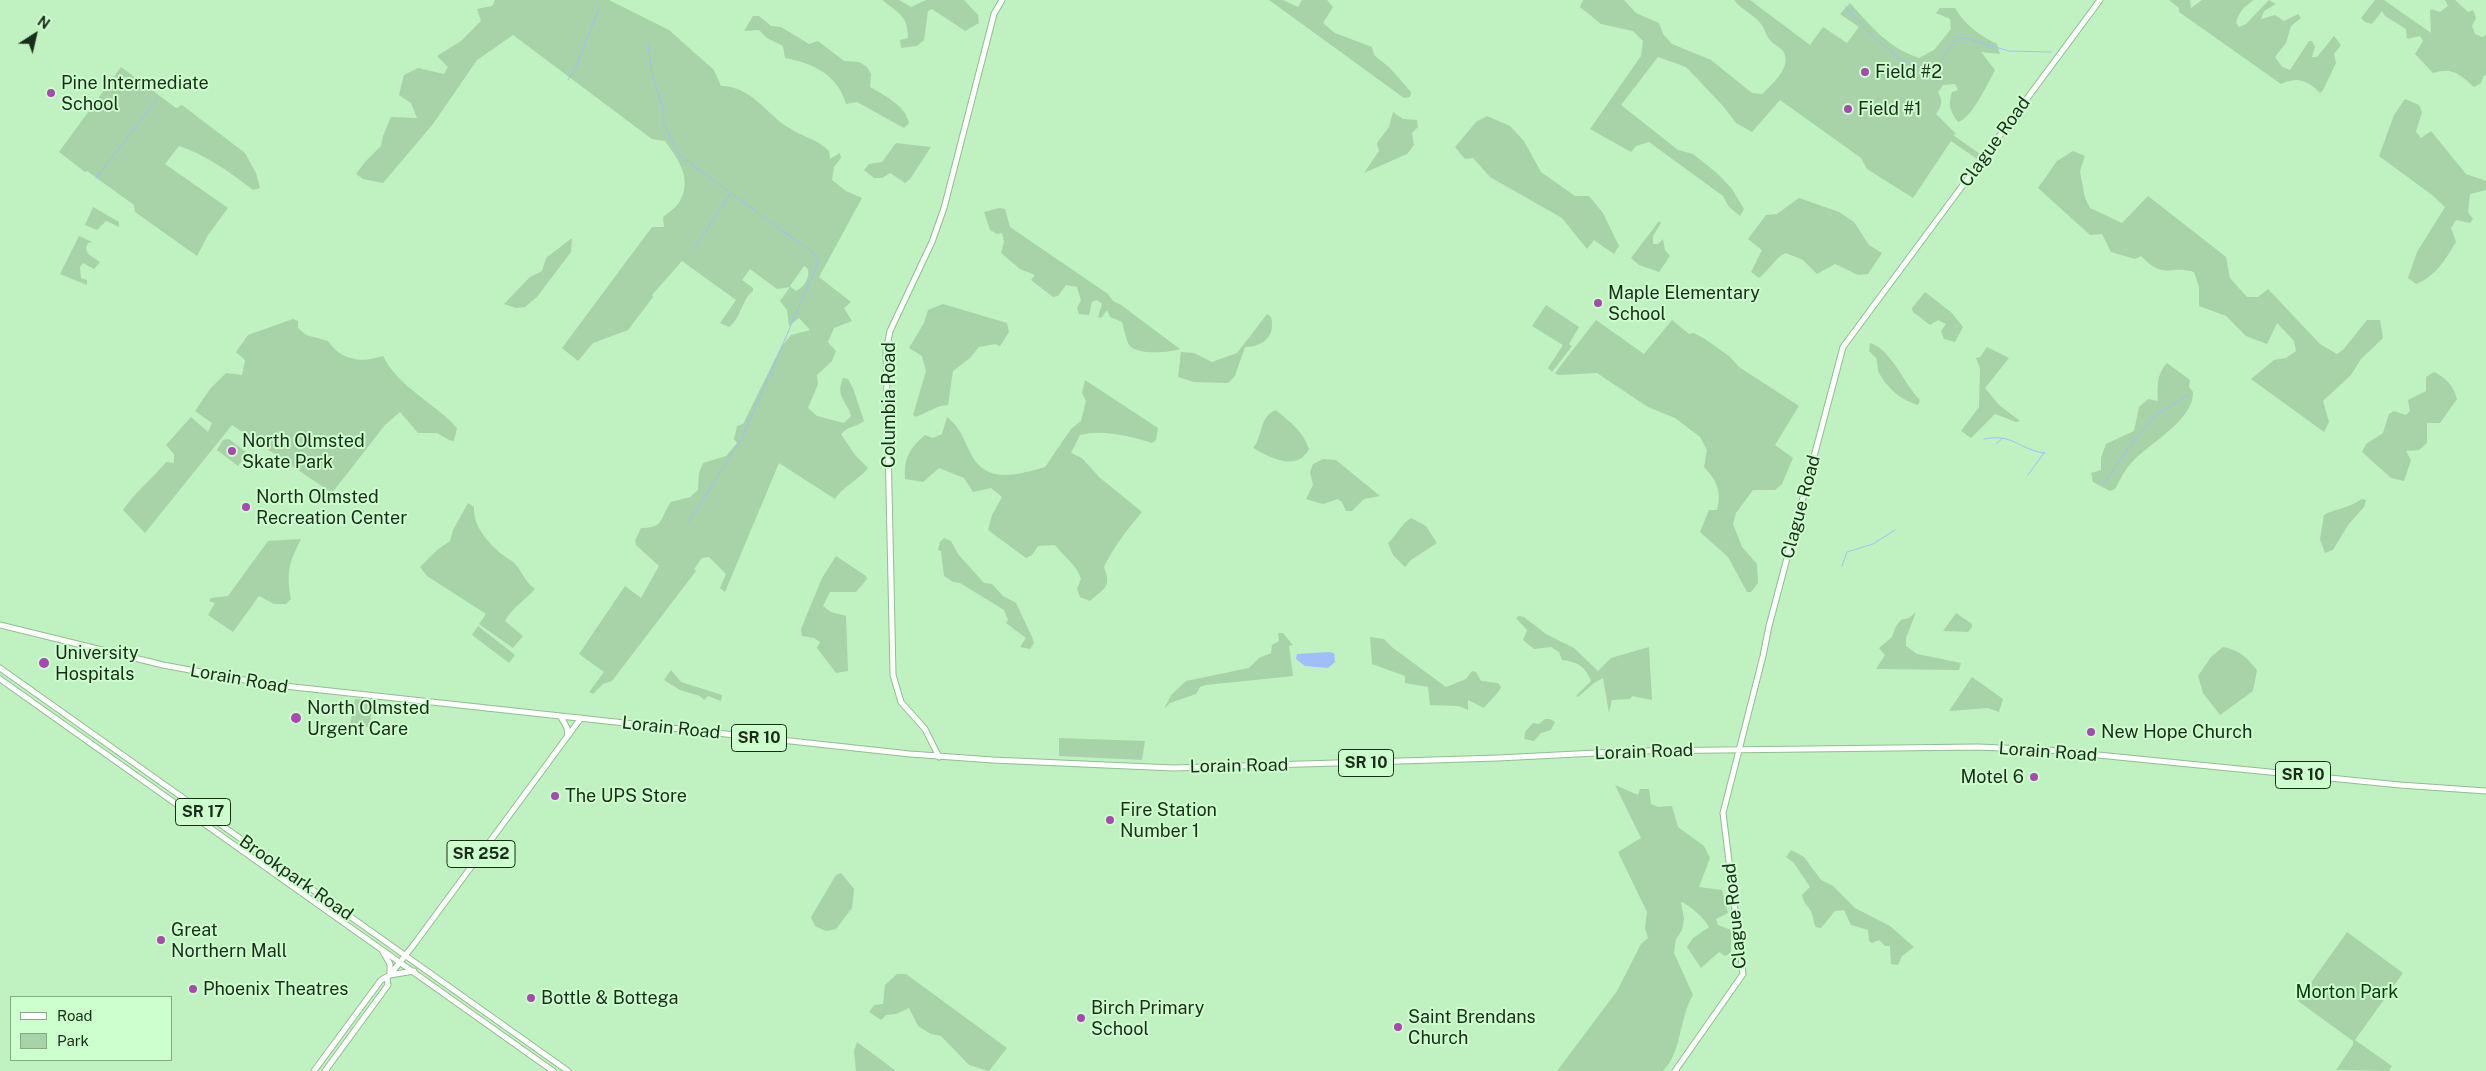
<!DOCTYPE html>
<html>
<head>
<meta charset="utf-8">
<style>
	body { margin:0 }
	#map { position:relative; width:2486px; height:1071px; overflow:hidden; background:#c0f1c0; font-family:"Public Sans",sans-serif }
	canvas { display:block }
	.legend { position:absolute; left:10px; top:996px; width:162px; height:65px; box-sizing:border-box; background:#cdfecd; border:1px solid #85aa85; margin:0; padding:6px 9px; list-style:none; font-size:15px; color:#1a2d1a }
	.legend li { display:flex; align-items:center; gap:10px; height:25px }
	.legend b { width:25px; border:1px solid #85aa85 }
	.north { position:absolute; left:10px; top:10px; width:50px; height:50px; -webkit-text-stroke:4px #cdfecd; paint-order:stroke; rotate:35deg; font-size:14px; font-weight:700; line-height:20px; text-align:center; color:#1a2d1a }
	.north::after { content:''; display:block; margin:auto; width:18px; height:22px; background:#1a2d1a; clip-path:polygon(50% 0,100% 100%,50% 72%,0 100%) }
</style>
</head>
<body>
<div id="map">
<canvas width="2486" height="1071"></canvas>
<ul class="legend">
<li><b style="height:6px;background:#fff"></b>Road</li>
<li><b style="height:14px;background:#a8d2a8"></b>Park</li>
</ul>
<div class="north">N</div>
</div>
<script>
const ctx = document.querySelector('canvas').getContext('2d');
ctx.lineJoin = 'round';
function fill(path, color) {
  ctx.fillStyle = color;
  ctx.fill(path, 'evenodd');
}
function trace(path, color, width, dash) {
  ctx.strokeStyle = color;
  ctx.lineWidth = width;
  ctx.lineCap = dash ? 'butt' : 'round';
  ctx.setLineDash(dash || []);
  ctx.stroke(path);
}
function drawText(font, color, halo, rows, align = 'center') {
  ctx.font = font + ' "Public Sans",sans-serif';
  ctx.lineWidth = 4;
  ctx.setLineDash([]);
  ctx.textBaseline = 'middle';
  ctx.strokeStyle = halo;
  ctx.fillStyle = color;
  for (const [text, x, y, turn = 0] of rows) {
    ctx.save();
    ctx.translate(x, y);
    ctx.rotate((+turn || 0) * Math.PI / 180);
    ctx.textAlign = isNaN(turn) ? turn : align;
    if (halo) ctx.strokeText(text, 0, 0);
    ctx.fillText(text, 0, 0);
    ctx.restore();
  }
}
fill(new Path2D(`
	M495 0H609L669 30 714 70 721 86C751 86 766 114 789 128 803 137 817 139 829 151L830 159 840 153 841 158 834 167 832 180 846 191 862 198 819 277 851 302 844 308 852 321 834 328 828 342 836 351 832 361 817 375 818 384 808 408 817 416 844 423 851 416C847 400 835 398 843 378L848 379 853 388 864 421C856 427 848 426 841 434L855 455 868 468C858 481 844 485 835 499L779 463 725 592 720 588 726 574 709 557 702 558 694 569 696 571 612 681 603 684 593 694 589 692 604 672 579 654 625 586 641 598 659 566 636 545 635 541 641 528C665 528 659 519 671 502L690 497 698 490 699 473 703 463 726 456 737 443 734 439 737 426 743 424 781 347 791 335 810 330 799 318 789 326 787 310 780 301 790 287 777 289 750 269 742 280 753 288V291C741 300 742 317 729 327L720 323 736 300 682 261 652 295 653 297 628 330 593 343 578 361 562 348 652 227H664L663 217C668 213 677 207 680 201 693 178 677 158 665 141L652 139 513 35 477 60 433 124 383 183 363 179 356 174 365 162 381 146 383 136 391 117 417 118 411 103 399 95 404 75 418 68 444 74 448 67 437 56 461 41 481 21 477 9 492 6ZM804 266 808 269C810 278 804 287 796 291L790 286Z
	M882 0H899L911 7 926 0H964L978 15 979 23 965 31 932 9 928 11 924 40 917 46 901 48 900 40 908 38C908 15 898 13 882 0Z
	M1269 0H1283L1298 7 1302 0H1327L1333 7 1323 23 1335 33 1372 47 1374 55 1390 68 1411 92 1410 97 1404 98Z
	M1583 0H1624L1636 13 1659 23 1663 34 1672 44 1711 60 1752 93 1762 94C1772 85 1793 66 1783 51 1780 47 1774 45 1771 41 1766 36 1765 29 1761 24 1754 14 1741 10 1734 0H1750L1810 45 1823 27 1847 43 1859 27 1840 14 1850 3C1872 27 1887 47 1919 58L1934 50 1951 29 1950 19 1936 13 1940 8H1955C1964 24 1980 36 1997 44L2000 54 1981 52 1995 70C1988 83 1972 118 1958 122 1950 112 1948 104 1952 92L1958 90 1955 84 1943 85 1938 92C1943 101 1942 106 1936 114L1956 134 1953 135 1980 154 1977 159 1951 141 1913 198 1867 169 1861 158 1780 100 1752 132 1736 123 1723 106 1686 67 1658 57 1621 105 1678 150 1693 154 1717 173 1732 189 1744 209 1740 216 1729 207 1723 196 1649 142 1636 146 1631 152 1590 129 1641 56 1643 41 1633 31 1601 24 1580 7Z
	M2169 0H2190L2191 8 2202 0H2254C2245 6 2239 11 2236 23L2239 27 2246 24 2269 0 2276 4 2264 11 2261 19 2275 15 2284 21 2298 14 2301 18 2291 26 2286 43 2275 57 2282 67 2290 70 2309 41H2312L2315 47 2312 57H2317L2334 36 2341 45 2334 54 2336 63 2323 90 2320 93C2308 80 2297 76 2281 84L2179 12V8Z
	M2375 0H2384L2431 33 2430 11 2431 9 2440 12 2448 6 2445 0H2455L2468 12 2473 10 2476 18 2472 26 2475 34 2482 37 2486 35V76L2484 75 2481 83 2474 87C2459 74 2453 67 2433 73L2415 54 2423 41 2420 36 2407 39 2406 29 2385 16 2382 11 2372 24 2365 22 2361 18Z
	M753 16H759L771 26 781 27 809 44 818 41 844 61 859 62 867 67 871 74 870 87C884 95 906 106 909 123L904 128 857 102 846 104C838 75 813 63 785 58L783 46 767 38 759 30 744 31Z
	M121 67 176 108 182 105 245 153 256 173 260 188 253 190C229 172 207 155 179 146L165 164 228 208 208 235 197 256 135 212 134 205 87 171 85 172 59 152Z
	M2405 99 2419 105 2422 112 2416 132 2421 138 2431 131 2466 174 2486 181V190L2470 194 2468 212 2473 219 2470 223 2456 220 2451 228 2456 242C2445 260 2436 276 2416 284L2408 278 2417 252 2445 207 2432 195 2379 156 2394 115Z
	M1393 112 1403 119 1417 120 1418 127 1412 133 1414 145 1407 154 1364 173 1379 151 1377 143 1389 127Z
	M1487 116 1510 126 1524 141 1541 172 1575 196H1589L1603 213 1619 246 1614 254 1594 240 1587 249 1562 218 1490 177 1473 158 1465 159 1455 147 1476 122Z
	M896 143 931 147 910 179 905 183 890 173 882 178H874L864 170 869 164 882 162Z
	M2073 151 2085 156 2080 171 2085 198 2090 208 2122 223 2148 196 2226 257 2230 278 2247 297H2258L2268 289 2320 344 2337 354 2343 350 2367 320H2380L2383 338 2361 359 2351 375 2323 401 2329 422 2324 432 2251 379 2274 360 2286 358 2296 351 2294 341 2277 323 2267 344 2246 336 2226 316 2199 306V287L2194 272C2168 264 2165 281 2141 256L2135 259 2111 252 2102 234 2090 235 2038 188 2057 161Z
	M1799 198 1839 212 1854 222 1869 245 1882 253 1868 274 1858 275 1835 264 1817 274 1803 260 1786 253C1776 256 1769 271 1759 278L1751 272 1762 250 1748 239 1766 215 1777 214Z
	M93 207 119 222V227L106 221 97 230 85 225Z
	M999 208 1005 209 1010 227 1108 294 1113 301 1121 305 1180 349C1169 353 1136 355 1129 345 1126 340 1124 328 1122 322L1110 317 1107 310 1101 318 1098 317 1102 304 1097 300 1092 302 1089 315 1079 314 1077 308 1081 300 1077 287 1066 285 1058 296 1053 297 1031 280 1035 275 1020 269 1001 253 1004 242 1002 233 997 234 990 230 984 212Z
	M1659 221 1661 223 1653 236V244H1658L1663 239 1665 250 1670 256 1659 272 1639 265 1631 258Z
	M79 236 92 242 88 243 86 248 88 254 100 262 94 269 83 263 80 267 81 278 87 280V285L60 274Z
	M572 238 571 252 537 297 525 307 516 308 504 304 530 277 542 271 546 258Z
	M1925 292 1952 313 1963 327 1955 342 1944 339 1941 331 1946 324 1938 320 1930 325 1913 312 1912 308Z
	M943 304 1007 323 1009 332 1000 346 995 344 979 347 970 358 953 371 948 405 940 406 916 417 913 415 926 371 922 356 909 348 924 323 928 310Z
	M1546 305 1579 327 1569 344 1572 346 1552 372 1548 368 1563 345 1532 326Z
	M1267 314 1271 317C1276 336 1263 347 1245 347L1235 376 1228 383 1194 382 1178 377 1181 352 1194 353 1212 362 1237 353Z
	M293 319 298 321V328L306 335 328 341C341 361 361 363 383 356 400 389 434 402 457 428L454 441 449 440 437 433H418L400 412 385 425 332 493 232 425 145 533 123 510C135 492 152 479 166 462L174 463V454L166 445 191 417 208 432 212 423 195 411 210 389 226 373 242 375 245 360 236 352 248 335Z
	M1596 320 1644 354 1672 320 1689 334 1694 333 1705 339 1729 356 1739 367 1799 406 1775 445 1793 458 1782 484 1775 490H1753L1736 513 1733 524 1742 547 1757 564 1758 583 1751 592H1747L1728 557 1700 532 1709 510H1717C1722 491 1717 481 1704 467L1707 450 1700 437 1675 418 1648 407 1597 373 1558 375 1555 373Z
	M1870 343C1891 349 1904 384 1920 400L1918 405C1901 400 1888 389 1879 373 1877 369 1878 363 1876 358L1869 351Z
	M1987 347 2009 358 1985 388 1999 405 2020 421 2016 422 1995 414 1971 438 1961 431 1979 407 1980 368 1976 358 1980 357Z
	M2167 363 2190 380 2189 387 2193 392C2194 419 2152 442 2134 460 2126 467 2120 480 2115 489L2110 491 2093 482 2091 473 2101 470V458L2106 444 2134 431 2139 407 2148 399 2158 401C2157 387 2157 373 2167 363Z
	M2434 372C2446 378 2453 385 2457 399L2440 423H2427V443L2419 450 2406 451 2411 460 2404 481 2391 478 2362 452 2366 444 2383 433 2389 414 2394 411 2406 415 2410 411 2408 400 2426 391V377Z
	M1085 380 1158 428 1156 440 1152 443C1129 436 1104 429 1080 435L1071 453 1082 458 1099 477 1142 512C1127 530 1114 546 1104 567 1112 588 1104 588 1090 601L1080 597 1077 589 1081 579C1077 565 1064 557 1055 545L1038 546 1032 555 1026 558 988 530 992 515 1002 497 991 488 973 492 964 478 939 468 923 482 905 479C904 458 909 449 925 435L933 438 942 434 947 417C961 429 962 436 970 452 985 485 1017 475 1045 467L1071 429 1081 421 1086 401 1082 393Z
	M1276 410C1290 422 1303 431 1309 449 1297 472 1271 458 1253 448 1263 437 1259 416 1276 410Z
	M229 439 247 453 238 466 217 450 223 440Z
	M1323 459 1336 460 1380 496 1364 499 1352 511H1346L1342 502 1338 499 1323 504 1306 499 1313 485 1310 472 1313 464Z
	M2362 499 2366 500 2364 507 2348 525 2333 550 2325 553 2320 539 2324 515C2336 508 2348 509 2362 499Z
	M468 503 474 507C473 526 487 541 500 553 505 557 512 560 516 565 523 573 525 582 535 589 525 600 511 609 505 621L523 636 513 648 479 624 486 614 427 576 420 567 437 550 450 541 453 530Z
	M1411 518 1426 526 1437 543 1411 560 1405 567 1393 555 1388 543C1397 535 1400 525 1411 518Z
	M944 538 951 541 958 554 984 583 992 584 1003 596 1016 603 1032 637 1034 643 1030 649 1020 647 1026 638 1006 623 1008 620 1004 610 960 583 953 582 944 576 941 551 938 550 940 542Z
	M301 539C289 563 286 572 291 599L286 604H274L259 596 233 632 208 615 215 603 209 601 211 598 228 596 268 541Z
	M836 556 866 576 867 579 856 592H830L823 606 831 612 846 616 848 671 836 673 817 648 820 642 814 638 802 636 801 629 822 578Z
	M1916 612 1906 638V646L1917 654 1961 663 1959 670 1876 669 1885 655 1879 648 1892 637 1896 626 1901 620 1909 618Z
	M1956 613 1972 624V627L1968 632 1943 631Z
	M1519 616 1524 617 1546 634 1574 648 1598 671 1611 658 1649 647 1652 700 1632 696 1630 699 1612 700 1609 713 1603 678 1594 683 1578 697 1576 696 1591 681C1585 666 1578 662 1562 660L1559 652 1551 647 1534 649 1523 640 1527 630 1516 618Z
	M478 626 515 655 509 663 472 635Z
	M1278 633H1283L1293 645 1289 646 1293 676 1206 685 1200 687 1196 694 1170 703 1164 709 1171 695 1186 681 1249 668 1259 658 1271 653 1272 645 1279 641Z
	M1370 637 1384 639 1393 648 1446 687 1466 679 1472 671 1476 672 1481 681 1498 683 1501 687C1498 694 1489 701 1484 708L1468 700V710L1459 706 1430 705 1428 687 1405 683V676L1372 664Z
	M2223 647C2240 650 2247 658 2257 670L2253 691 2220 715 2203 693 2198 676 2211 657Z
	M671 670 681 682 722 695 721 701 708 696 704 700 700 696 680 690 664 680Z
	M1972 677 2003 699 1999 712 1988 708 1949 711Z
	M355 699 372 701 370 727 350 725Z
	M1545 719H1550L1555 722 1551 730 1541 733 1534 741 1524 739 1525 732 1533 723 1539 724Z
	M1059 738 1145 741 1142 760 1059 756Z
	M1615 785 1638 795 1640 789H1649L1651 804 1658 807 1672 806 1678 827 1704 846 1710 858 1699 887 1722 890 1728 913 1716 919 1718 925 1731 930V953L1725 956 1719 952 1701 968 1687 947 1693 938 1709 927C1705 919 1690 905 1681 902L1684 919 1682 930 1676 939 1674 953 1693 995C1679 1018 1682 1052 1663 1071H1557L1617 991 1641 944 1648 938 1645 928 1647 912 1618 852 1641 838Z
	M1791 850 1804 857 1821 880 1833 886 1855 908 1890 926 1914 947 1902 956 1898 965 1891 964 1890 946H1885L1879 940 1872 943 1869 941 1868 930 1851 925 1844 910 1835 911 1821 928 1816 927C1813 922 1814 919 1812 914 1810 907 1803 903 1802 895L1810 887 1794 863 1786 857Z
	M841 873 854 889 852 908 836 929 826 931 815 926 811 917 836 875Z
	M2347 932 2403 973 2355 1040 2392 1066 2389 1071 2336 1070 2353 1045V1041L2298 1001Z
	M897 974H906L1007 1048 989 1071 969 1065 941 1036 931 1034 918 1026 909 1008 896 1014 886 1015 881 1020 869 1012 874 1005 883 1004 885 985Z
	M857 1042 896 1071H856L854 1051Z`), '#a8d2a8');
fill(new Path2D(`
	M1329 652 1334 653 1335 662 1328 668 1305 666 1296 659 1297 654Z`), '#a2befa');
trace(new Path2D(`
	M1845 6C1858 22 1905 73 1927 67 1943 64 1947 49 1957 38H1965L2009 51 2051 52
	M648 44 652 74 663 109V123L679 155 813 253 819 261 742 438 688 523
	M568 80 576 67 600 6
	M96 178 157 99
	M693 250 730 194
	M1984 439C2014 433 2019 450 2045 453
	M1996 444 2003 438
	M2028 475 2044 453
	M2104 483 2132 443 2156 415 2189 394
	M1842 566 1847 552 1873 544 1895 530`), '#a2befa', 1);
const major = new Path2D(`
	M0 625 163 665 266 684 910 754 993 760 1173 768 1498 758 1636 751 1978 747 2048 750 2400 785 2486 791
	M0 668 568 1071
	M0 679 553 1071
	M561 717 567 728 568 736
	M939 757 925 729 901 702 893 675 886 351 890 331 932 242 944 208 994 14 1002 0
	M383 952 390 964V975
	M390 975 414 971
	M314 1071 381 980 390 975 415 943 581 718
	M325 1071 388 985 387 978
	M1675 1071 1743 974 1723 813 1763 656 1769 626 1843 347 2100 0`);
trace(major, '#90be90', 7);
trace(major, '#fff', 5);
for (const [x, y, r, color] of [
	[1865,72,5,"#a848b0"],
	[51,93,5,"#a848b0"],
	[1848,109,5,"#a848b0"],
	[1598,303,5,"#a848b0"],
	[232,451,5,"#a848b0"],
	[246,507,5,"#a848b0"],
	[44,663,6,"#a848b0"],
	[296,718,6,"#a848b0"],
	[2091,732,5,"#a848b0"],
	[2034,777,5,"#a848b0"],
	[555,796,5,"#a848b0"],
	[1110,820,5,"#a848b0"],
	[161,940,5,"#a848b0"],
	[193,989,5,"#a848b0"],
	[531,998,5,"#a848b0"],
	[1081,1018,5,"#a848b0"],
	[1398,1027,5,"#a848b0"]
]) {
  const dot = new Path2D();
  dot.arc(x, y, r, 0, 2 * Math.PI);
  ctx.fillStyle = color;
  ctx.fill(dot);
  trace(dot, '#cdfecd', 2);
}
for (const [x, y, w] of [
	[759,738,55],
	[1366,763,55],
	[2303,775,55],
	[203,812,55],
	[481,854,68]
]) {
  const box = new Path2D();
  box.roundRect(x - w / 2, y - 13.5, w, 27, 4);
  ctx.fillStyle = '#cdfecd';
  ctx.fill(box);
  trace(box, '#1a2d1a', 1);
}
drawText('bold 16px', '#1a2d1a', null, [
	["SR 10",759,738],
	["SR 10",1366,763],
	["SR 10",2303,775],
	["SR 17",203,812],
	["SR 252",481,854]
]);
drawText('18px', '#1a2d1a', '#cdfecd', [
	["Field #2",1875,72],
	["Pine Intermediate",61,83],
	["School",61,104],
	["Field #1",1858,109],
	["Maple Elementary",1608,293],
	["School",1608,314],
	["North Olmsted",242,441],
	["Skate Park",242,462],
	["North Olmsted",256,497],
	["Recreation Center",256,518],
	["University",55,653],
	["Hospitals",55,674],
	["North Olmsted",307,708],
	["Urgent Care",307,729],
	["New Hope Church",2101,732],
	["Motel 6",2024,777,"right"],
	["The UPS Store",565,796],
	["Fire Station",1120,810],
	["Number 1",1120,831],
	["Great",171,930],
	["Northern Mall",171,951],
	["Phoenix Theatres",203,989],
	["Bottle & Bottega",541,998],
	["Birch Primary",1091,1008],
	["School",1091,1029],
	["Saint Brendans",1408,1017],
	["Church",1408,1038]
], 'left');
drawText('18px', '#1a2d1a', '#cdfecd', [
	["Clague Road",1995,142,-54],
	["Columbia Road",889,405,-90],
	["Clague Road",1801,507,-75],
	["Lorain Road",239,679,10],
	["Lorain Road",671,728,6],
	["Lorain Road",1644,752,-2],
	["Lorain Road",2048,752,4],
	["Lorain Road",1239,766,-1],
	["Brookpark Road",296,878,35],
	["Clague Road",1735,916,-96]
]);
drawText('18px', '#08380e', '#cdfecd', [
	["Morton Park",2347,992]
]);
</script>
</body>
</html>
